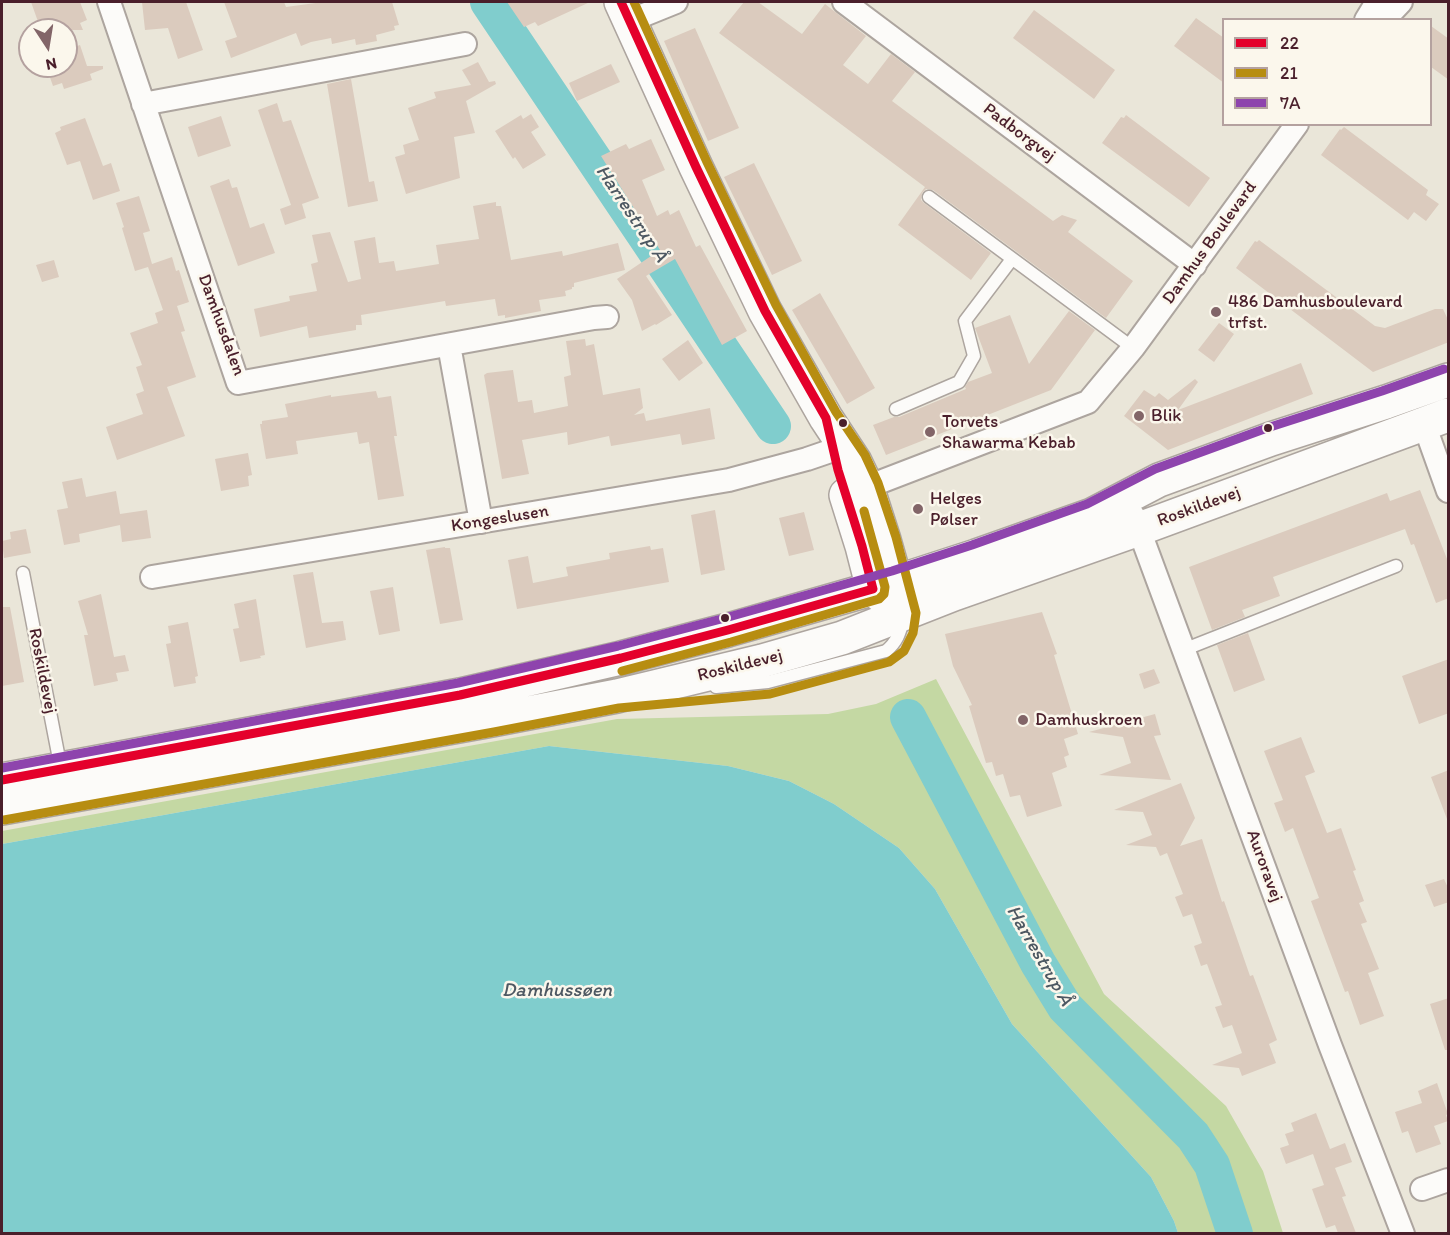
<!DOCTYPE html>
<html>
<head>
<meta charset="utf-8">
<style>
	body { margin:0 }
	#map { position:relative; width:1450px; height:1235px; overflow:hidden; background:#eae6d9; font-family:Itim,sans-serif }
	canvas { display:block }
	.frame { position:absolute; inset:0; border:3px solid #4a1f2b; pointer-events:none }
	.legend { position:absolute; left:1222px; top:18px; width:210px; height:108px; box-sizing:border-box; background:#fbf7ec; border:2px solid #b4a19f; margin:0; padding:8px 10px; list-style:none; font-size:18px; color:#4a1f2b }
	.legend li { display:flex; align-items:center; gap:12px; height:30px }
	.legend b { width:30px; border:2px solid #b4a19f }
	.north { position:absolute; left:18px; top:18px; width:60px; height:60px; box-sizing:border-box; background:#fbf7ec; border:2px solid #b4a19f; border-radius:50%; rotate:168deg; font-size:16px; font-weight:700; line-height:24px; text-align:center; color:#4a1f2b }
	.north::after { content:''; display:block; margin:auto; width:21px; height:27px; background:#826568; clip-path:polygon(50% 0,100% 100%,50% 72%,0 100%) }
</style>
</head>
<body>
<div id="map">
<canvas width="1450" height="1235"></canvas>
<div class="frame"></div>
<ul class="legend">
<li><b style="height:8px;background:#e4002b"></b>22</li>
<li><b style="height:8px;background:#b78d11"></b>21</li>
<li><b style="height:8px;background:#8e44ad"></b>7A</li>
</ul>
<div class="north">N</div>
</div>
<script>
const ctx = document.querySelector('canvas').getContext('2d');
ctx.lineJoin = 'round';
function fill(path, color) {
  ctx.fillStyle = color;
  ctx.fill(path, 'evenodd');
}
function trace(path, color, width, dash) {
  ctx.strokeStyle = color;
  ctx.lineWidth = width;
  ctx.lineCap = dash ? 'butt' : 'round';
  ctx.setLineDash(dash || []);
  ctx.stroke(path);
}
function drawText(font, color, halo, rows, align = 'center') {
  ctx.font = font + ' Itim,sans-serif';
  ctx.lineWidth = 5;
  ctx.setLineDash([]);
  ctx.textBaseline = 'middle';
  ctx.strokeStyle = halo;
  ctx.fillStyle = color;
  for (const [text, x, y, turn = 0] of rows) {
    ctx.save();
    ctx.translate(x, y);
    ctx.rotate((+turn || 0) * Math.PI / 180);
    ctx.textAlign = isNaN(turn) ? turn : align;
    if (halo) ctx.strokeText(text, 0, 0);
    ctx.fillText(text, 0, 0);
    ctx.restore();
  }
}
fill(new Path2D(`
	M936 679 1104 994 1226 1106 1263 1171 1283 1233H1178L1174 1221 1151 1177 1012 1024 935 889 899 848 834 804 789 781 728 766 549 746 2 844V831L617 719 828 714 876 704Z`), '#c4d8a3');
fill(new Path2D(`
	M549 746 728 766 789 781 834 804 899 848 935 889 1012 1024 1151 1177 1174 1221 1178 1233H2V844Z`), '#80cdcd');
trace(new Path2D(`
	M488 2 773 426
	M908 717 1038 963 1065 1007 1193 1136 1212 1165 1235 1234`), '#80cdcd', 36);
fill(new Path2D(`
	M31 2H80L87 20 80 23 83 30H41Z
	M142 2H186L203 50 178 59 168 28 145 30Z
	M224 2H284L286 7 323 2H392L399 25 394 26 395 30 376 35 377 41 356 45 355 39 332 44 331 38 311 42 301 46 296 33 231 58 225 41 237 37Z
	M507 2H590L538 26 535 22 524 27Z
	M744 2H758L802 34 825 4 866 36 843 65 868 84 891 54 915 72 892 101 1053 221 1062 215 1077 220 1068 232 1133 281 1106 318 933 190 926 189 922 193 921 200 924 203 991 253 971 280 898 225 925 187 719 33Z
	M1034 10 1115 70 1094 99 1013 38Z
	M1196 18 1224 38V83L1174 46Z
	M1431 26 1449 39V80L1431 67Z
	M695 28 739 128 708 141 664 41Z
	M80 45 87 66H103V69L90 74 92 80 64 89 62 83 53 86 46 66H66V50Z
	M478 62 489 82 495 81 496 84 466 101 475 133 454 137 460 178 406 194 395 157 405 154 403 145 419 140 408 108 436 98 434 92 471 85 462 70Z
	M611 64 620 82 577 101 569 83Z
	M351 79 369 182 374 181 378 201 348 207 327 84Z
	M277 103 283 122 291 120 319 198 302 204 306 218 285 225 280 209 291 205 258 110Z
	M531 114 539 127 531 132 546 155 523 169 515 157 513 159 495 131 521 115 523 119Z
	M1126 115 1210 178 1189 207 1102 143 1121 117 1124 118Z
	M221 116 231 146 198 157 188 127Z
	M85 118 103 166 111 163 120 191 93 200 80 161 67 165 55 133 61 130 60 127Z
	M1344 127 1428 190 1426 195 1439 204 1426 221 1414 212 1408 220 1321 155 1340 129 1341 130Z
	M651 139 665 170 642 180 657 216 668 210 670 215 679 210 696 247 700 245 747 331 722 345 675 259 646 276 672 315 656 325 655 324 642 331 632 300 617 279 660 250 601 156 626 144 629 149Z
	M754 163 802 261 772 275 724 177Z
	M229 179 232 188 237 187 250 228 264 223 275 253 238 266 210 186Z
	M139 196 150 231 143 233 152 264 172 257 176 271 179 270 189 302 177 306 185 331 181 332 196 377 167 387 185 436 117 460 106 427 143 414 136 394 144 391 136 367 142 365 130 333 158 323 155 313 163 310 148 267 135 271 122 228 124 227 116 203Z
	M496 202V206H501L511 260 562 251 563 256 618 243 625 270 574 283V287H572V289L565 291 566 296 539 300 541 311 505 318V315L498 316 495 299 446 306 445 301 361 315 362 325H356V330L309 338 307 326 260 337 254 309 290 301 289 296 317 291 311 264 318 262 312 235 330 232 348 282 361 279 354 241 375 237 379 263 394 261 396 271 439 264 436 245 479 239 473 206Z
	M1259 240 1375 326 1385 328 1435 309H1443L1449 322V342L1373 372 1236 268 1255 241 1257 242Z
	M54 260 59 277 42 282 36 265Z
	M820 293 875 388 847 404 792 310Z
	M1069 311 1095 330 1051 390 886 455 873 425 894 417H899L966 389 965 387 968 382 992 373 975 328 1010 315 1029 364Z
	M1219 323 1234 334 1214 362 1198 350Z
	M585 339 586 346 594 344 603 395 640 388 643 408 634 415 644 413 646 421 710 408 715 439 682 445 680 434 611 446 609 436 568 445 567 432 522 440 529 474 502 479 484 375 487 373 513 370 518 402 532 400 534 413 568 406 564 377 571 375 566 341Z
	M688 340 703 363 679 381 662 359Z
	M1301 363 1313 394 1168 450 1124 416 1144 390 1155 397 1159 393 1168 400 1195 379 1198 382 1178 410Z
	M376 391 378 398 391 396 397 436H394L404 496 378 500 369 442 359 444 357 432 296 441 298 454 266 459 260 424H262V421L288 417 285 404 331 395V397Z
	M248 453 252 475 248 476 249 486 221 491 215 459Z
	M82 478 86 497 116 491 120 514 147 510 151 538 122 542 120 525 79 534 80 542 64 545 57 510 68 508 62 482Z
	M1420 490 1449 564V598L1436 603 1414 544 1411 545 1405 529 1273 577 1280 596 1242 610 1245 617 1212 630 1189 567 1387 493 1390 501Z
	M715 510 725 570 701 575 691 515Z
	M804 512 814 550 789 556 779 518Z
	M26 529 31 553 4 558 2 541 11 539 10 532Z
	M650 546 651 550 663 548 669 582 517 609 508 560 528 556 533 583 568 576 566 567 610 559 609 553Z
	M445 547V548H450L463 620 440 624 426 550Z
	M313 572 322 623 343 621 346 640 306 648 293 575Z
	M393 587 400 631 379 635 370 591Z
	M101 594 114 657 125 655 129 671 116 673 118 681 94 686 84 635H88L78 601Z
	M256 599 265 655 260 656 261 658 240 662 233 629 239 628 234 604Z
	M2 607H10L24 682 2 686Z
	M1042 612 1057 654 1054 655 1078 734 1064 739 1069 755 1064 757 1067 767 1052 773 1062 806 1027 817 1020 795 1010 797 1003 774 996 776 992 762 986 763 969 706 972 705 953 666 945 634Z
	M188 622 198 676 195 677 196 683 174 687 166 644 171 643 168 626Z
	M1248 633 1265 680 1234 692 1217 645Z
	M1449 659V713L1419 724 1402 676Z
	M1154 669 1160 683 1144 689 1139 674Z
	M1155 714 1161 735 1154 736 1171 780 1099 775 1131 763 1123 737 1089 732Z
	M1301 737 1315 772 1305 776 1327 833 1341 828 1356 870 1353 871 1364 901 1359 903 1367 922 1361 924 1379 969 1368 973 1384 1016 1360 1025 1348 991 1345 992 1311 901 1319 898 1293 828 1285 832 1274 803 1283 800 1264 751Z
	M1449 770V818L1447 819 1431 777Z
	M1181 783 1195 818 1180 846 1202 839 1222 902 1224 901 1250 976 1253 975 1277 1040 1269 1044 1276 1063 1242 1076 1239 1068 1212 1065 1242 1053 1232 1025 1223 1028 1215 1007 1222 1005 1207 964 1201 966 1194 946 1202 943 1192 914 1183 917 1175 897 1183 894 1167 853 1160 856 1156 847 1126 845 1152 835 1143 812 1114 810Z
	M1444 879 1449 890V902L1434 907 1425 885Z
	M1449 998V1050H1445L1430 1004Z
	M1437 1083 1448 1114 1446 1115 1448 1121 1434 1126 1441 1144 1416 1153 1408 1131 1402 1133 1395 1112 1422 1103 1418 1091Z
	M1316 1113 1330 1149 1345 1143 1352 1162 1335 1168 1346 1196 1342 1197 1356 1233H1338L1335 1225 1326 1228 1312 1189 1324 1185 1313 1154 1286 1164 1280 1148 1289 1145 1285 1134 1294 1131 1291 1123Z`), '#dbcbbe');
const lane = new Path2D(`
	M929 197 1133 348
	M896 409 959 382 974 356 965 321 1012 259
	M23 573 61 769
	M1183 650 1396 566
	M716 687 768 682 886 651C897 642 900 633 903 620`);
const street = new Path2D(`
	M109 2 238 383 594 318 607 317
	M844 2 1195 265
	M1366 20 1377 2
	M1384 20 1401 2
	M629 21 676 2
	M143 104 465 44
	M449 345 481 522
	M1424 424 1448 491
	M867 487 1088 402 1133 348 1297 124
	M1134 516 1330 1045 1403 1234
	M152 577 729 480 807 459 845 446
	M1422 1189 1448 1180`);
const secondary = new Path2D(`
	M621 2 696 167 765 311 826 418 855 462 867 487 884 540 902 604
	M846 495 862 546 873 589 890 603
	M2 780 460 695 621 658 728 630 896 582 976 556 1092 515 1159 480 1271 439 1386 402 1448 380
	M2 808 492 720 617 696 762 661 842 638 954 594 1139 529 1448 415`);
trace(lane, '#ada59f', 15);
trace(street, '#ada59f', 26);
trace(secondary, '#ada59f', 36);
trace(lane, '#fcfbf9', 12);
trace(street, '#fcfbf9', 22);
trace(secondary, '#fcfbf9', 33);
trace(new Path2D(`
	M2 780 460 695 621 658 728 630 873 589 862 546 838 470 826 418 765 311 696 167 621 2`), '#e4002b', 9);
trace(new Path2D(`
	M622 671 731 642 879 599 884 594 885 587 864 511
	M4 820 494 732 619 708 770 694 889 662 904 651 913 633 916 613 896 537 878 483 865 455 836 412 776 305 707 162 634 2`), '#b78d11', 9);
trace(new Path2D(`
	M2 768 458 683 618 646 725 618 892 571 972 545 1087 504 1155 469 1267 428 1382 391 1444 369`), '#8e44ad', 9);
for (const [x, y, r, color] of [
	[1216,312,6,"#826568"],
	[1139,416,6,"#826568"],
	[843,423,5,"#4a1f2b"],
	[1268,428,5,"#4a1f2b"],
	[930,432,6,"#826568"],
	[918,509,6,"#826568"],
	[725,618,5,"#4a1f2b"],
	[1023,720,6,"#826568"]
]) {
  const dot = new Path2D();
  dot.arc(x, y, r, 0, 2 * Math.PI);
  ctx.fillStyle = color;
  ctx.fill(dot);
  trace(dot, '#fbf7ec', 2);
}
drawText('18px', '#4a1f2b', '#fbf7ec', [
	["Padborgvej",1019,133,37],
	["Damhus Boulevard",1210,243,-54],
	["Damhusdalen",221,325,70],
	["Roskildevej",1199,507,-20],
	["Kongeslusen",500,519,-9],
	["Roskildevej",740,666,-14],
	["Roskildevej",42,671,79],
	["Auroravej",1264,866,70]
]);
drawText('18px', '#4a1f2b', '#fbf7ec', [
	["486 Damhusboulevard",1228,302],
	["trfst.",1228,323],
	["Blik",1151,416],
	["Torvets",942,422],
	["Shawarma Kebab",942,443],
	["Helges",930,499],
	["Pølser",930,520],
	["Damhuskroen",1035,720]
], 'left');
drawText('italic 20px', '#4d5862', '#fbf7ec', [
	["Harrestrup Å",631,214,56],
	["Harrestrup Å",1039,956,60],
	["Damhussøen",557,991]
]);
</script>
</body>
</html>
